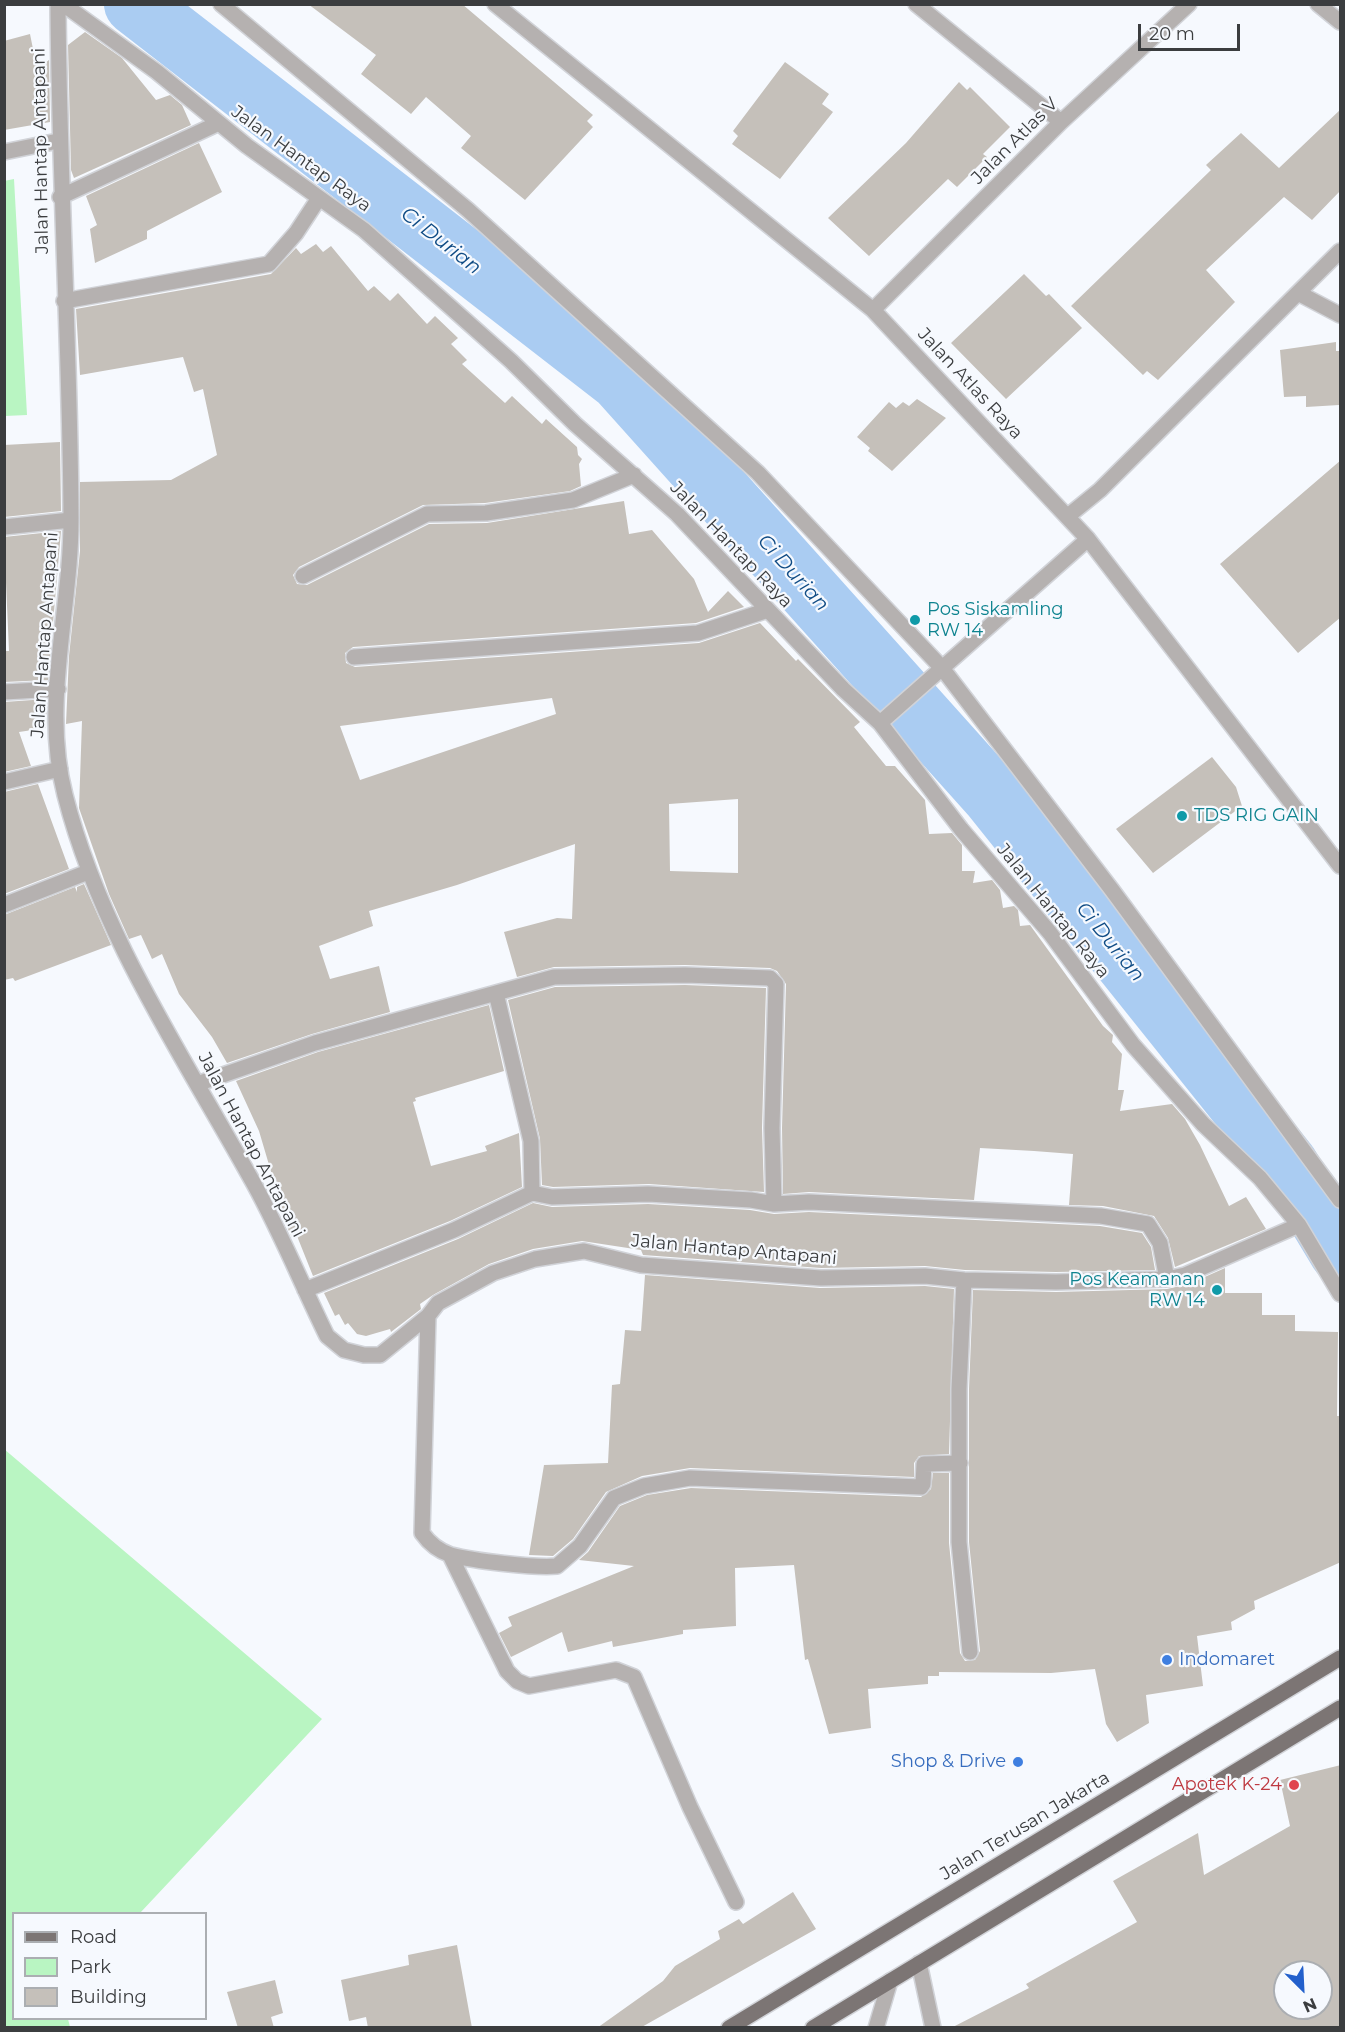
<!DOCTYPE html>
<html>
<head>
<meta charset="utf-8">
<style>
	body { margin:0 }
	#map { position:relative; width:1345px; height:2032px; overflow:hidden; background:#f6f9fe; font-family:Montserrat,sans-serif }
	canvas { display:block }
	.frame { position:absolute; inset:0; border:6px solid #3b3d3f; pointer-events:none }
	.legend { position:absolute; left:12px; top:1912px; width:195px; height:108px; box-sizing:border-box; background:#f6f9fe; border:2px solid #abaeb2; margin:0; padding:8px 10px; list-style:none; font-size:18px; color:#3b3d3f }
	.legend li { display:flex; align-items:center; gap:12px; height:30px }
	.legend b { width:30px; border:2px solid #abaeb2 }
	.north { position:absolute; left:1273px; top:1960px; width:60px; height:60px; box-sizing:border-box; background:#f6f9fe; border:2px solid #abaeb2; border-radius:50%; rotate:156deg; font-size:16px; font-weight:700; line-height:24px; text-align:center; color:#3b3d3f }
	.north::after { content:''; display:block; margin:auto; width:21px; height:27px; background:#2360cc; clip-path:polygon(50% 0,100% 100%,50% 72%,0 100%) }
	.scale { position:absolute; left:1138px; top:24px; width:102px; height:27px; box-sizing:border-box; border:3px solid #3b3d3f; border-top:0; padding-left:8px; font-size:18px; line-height:21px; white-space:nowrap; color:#3b3d3f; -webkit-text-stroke:4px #f6f9fe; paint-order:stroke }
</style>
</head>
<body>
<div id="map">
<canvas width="1345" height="2032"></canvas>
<div class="frame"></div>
<ul class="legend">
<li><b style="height:8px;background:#7c7574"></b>Road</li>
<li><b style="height:16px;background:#b9f5c2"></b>Park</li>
<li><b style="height:16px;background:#c5c0ba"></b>Building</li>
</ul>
<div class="north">N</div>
<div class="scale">20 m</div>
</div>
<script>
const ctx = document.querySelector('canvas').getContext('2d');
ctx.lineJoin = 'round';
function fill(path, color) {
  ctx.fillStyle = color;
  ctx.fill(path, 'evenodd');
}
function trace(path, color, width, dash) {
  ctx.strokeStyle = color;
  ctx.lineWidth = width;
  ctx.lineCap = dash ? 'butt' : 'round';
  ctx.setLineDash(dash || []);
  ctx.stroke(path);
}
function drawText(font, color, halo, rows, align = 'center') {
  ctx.font = font + ' Montserrat,sans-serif';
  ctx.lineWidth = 4.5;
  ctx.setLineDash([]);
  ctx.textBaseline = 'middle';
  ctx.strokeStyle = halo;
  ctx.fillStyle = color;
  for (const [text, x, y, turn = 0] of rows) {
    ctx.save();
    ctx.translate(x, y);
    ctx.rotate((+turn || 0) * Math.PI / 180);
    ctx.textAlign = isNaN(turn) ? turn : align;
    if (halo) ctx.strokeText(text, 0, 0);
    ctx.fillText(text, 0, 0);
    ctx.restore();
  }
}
fill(new Path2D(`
	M14 179 27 415 5 416 4 181Z
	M4 1449 322 1719 140 1913 14 1914V2018L68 2019 70 2027H5Z`), '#b9f5c2');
trace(new Path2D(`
	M135 4 620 380 991 794 1287 1164 1340 1252`), '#aaccf2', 62);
fill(new Path2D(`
	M308 4H462L593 115 587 121 593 127 525 200 461 148 471 136 426 97 411 114 361 74 376 55Z
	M85 32 122 58 156 100 170 95 182 105 191 125 74 178 71 170 68 45Z
	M30 34 37 69 49 60 50 122 4 130V41Z
	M785 62 829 94 822 104 833 112 780 179 732 144 738 136 733 131Z
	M959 82 967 90 970 87 1010 127 983 154 987 157 957 187 948 179 869 256 828 218 906 143Z
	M1341 109V190L1312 220 1284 197 1206 270 1235 302 1158 380 1147 371 1143 375 1071 306 1211 170 1206 165 1241 133 1279 168Z
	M199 143 222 192 147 231V239L95 263 90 229 97 225 86 196Z
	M316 244 323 252 331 246 368 291 374 286 390 301 398 293 427 324 435 316 458 338 451 344 467 360 462 364 505 403 512 396 542 424 546 419 577 447 578 455 582 459 579 464 581 486 570 491 485 503 423 505 299 567 293 575 297 584 307 585 429 524 487 523 624 501 629 534 652 530 694 579 708 612 728 591 744 607 696 623 353 647 345 653 346 663 355 667 699 643 760 623 796 661 798 659 860 722 854 727 886 766H895L925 800 929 834 952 833 962 845V871H975L973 883 992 880 1000 890 1003 908 1014 906 1018 910 1020 926 1030 925 1103 1026 1113 1035 1112 1042 1122 1054 1118 1090H1124L1120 1111 1172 1104 1185 1119 1200 1145 1229 1206 1246 1197 1266 1229 1175 1267 1168 1238 1154 1216 1103 1206 1069 1205 1073 1154 1034 1151 980 1148 974 1200 809 1192 783 1194 782 1128 786 984 777 971 770 968 685 965 554 967 517 977 504 932 557 918 572 919 575 844 457 885 369 911 373 926 319 946 330 979 379 966 390 1012 312 1034 227 1063 212 1037 179 994 162 954 152 959 141 935 129 939 109 894 79 808 82 721 66 724 69 656 80 551V482L171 480 217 455 203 389 194 392 183 357 80 375 76 309 271 274 296 248 301 254ZM552 698 556 714 360 780 340 726ZM738 799V873L670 871 669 804Z
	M1024 274 1046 296 1049 294 1082 328 1006 399 951 343Z
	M1336 342V351H1341L1339 405 1306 407V396L1284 397 1280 350Z
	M917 399 946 418 892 471 868 451 870 448 857 437 889 402 896 408 903 402 909 406Z
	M60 442 61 511 4 517V445Z
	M1341 460V617L1298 653 1220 564Z
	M61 531 48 680 4 682V651H9L4 537Z
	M47 699 46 728 19 732 31 766 4 772V702Z
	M1212 757 1236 787 1242 806 1153 873 1116 829Z
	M38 784 69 869 4 894V792Z
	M84 884 111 945 15 981 13 978 4 980V915L75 887 77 892V887Z
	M685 985 766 988 762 1128 764 1192 649 1184 553 1187 542 1185 540 1139 508 1000 555 987Z
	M489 1005 504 1071 415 1098 416 1101 413 1102 431 1166 487 1151 485 1146 519 1133 522 1187 450 1221 313 1276 297 1236 292 1238 288 1229 259 1131 236 1081 318 1052Z
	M533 1203 552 1207 648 1204 750 1210 774 1214 809 1212 1100 1226 1142 1233 1151 1247 1155 1270 1056 1272 965 1270 925 1266 821 1268 643 1255 641 1250 582 1241 533 1249 489 1264 433 1295 420 1304 421 1309 391 1332 390 1329 366 1336 357 1334 348 1323 345 1325 339 1314 335 1316 324 1293 458 1239Z
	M1225 1268V1293H1262V1315H1295V1331L1338 1332 1337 1416H1341V1562L1254 1601 1255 1609 1231 1622 1232 1630 1197 1636 1203 1686 1146 1695 1149 1723 1117 1742 1106 1724 1095 1669 1051 1673 939 1672V1676H928V1684L868 1689 871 1728 829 1734 808 1659 805 1660 794 1565 735 1568 736 1626 683 1630V1634L613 1647 612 1641 568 1652 562 1632 511 1657 499 1633 512 1626 508 1617 634 1566 579 1560 588 1552 620 1506 647 1495 691 1488 921 1497 931 1489 933 1473H949V1543L960 1653 965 1661 975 1660 980 1651 969 1542V1389L973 1290 1056 1292 1167 1289 1189 1284Z
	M645 1275 820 1288 925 1286 954 1289 949 1454 919 1456 914 1463V1477L690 1468 642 1476 606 1492 573 1539 553 1556 529 1555 544 1465 608 1463 612 1385 620 1384 625 1330 641 1331Z
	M1341 1765V2028H951L1029 1988 1026 1984 1137 1922 1113 1881 1198 1833 1204 1875 1290 1826 1280 1780ZM1285 1972H1321V2008H1285Z
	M793 1892 816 1929 640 2028H597L663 1981 675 1966 720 1939 718 1931 739 1919 743 1924Z
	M457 1945 472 2028H368L366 2017 349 2021 341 1980 409 1965 408 1955Z
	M275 1980 283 2013 271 2017 274 2028H238L227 1992Z`), '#c5c0ba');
const minor = new Path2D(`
	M58 4C59 175 70 345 71 516 72 608 41 703 65 795 101 936 184 1057 254 1184 281 1233 302 1285 327 1336L344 1350 364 1355H380L428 1316 438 1303 493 1273 535 1259 584 1251 641 1265 821 1278 925 1276 964 1280 1056 1282 1167 1279 1185 1275 1299 1225
	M63 4 157 72 247 146 364 230 511 361 575 424 677 514 843 689 880 723 961 829 1050 933 1133 1045 1203 1124 1260 1178 1299 1225 1340 1294
	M221 4 468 210 758 473 942 668 1112 890 1340 1200
	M495 4 873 310 1088 539 1340 866
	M916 4 1061 122
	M1318 4 1340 22
	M4 152 58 141
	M60 197 219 123
	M1300 294 1340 315
	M64 301 269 264 296 233 319 198
	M873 310 1061 122 1189 4
	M1068 516 1100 490 1340 251
	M4 527 71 520
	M303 576 427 514 486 513 573 500 634 475
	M354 657 698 633 768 610
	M4 692 58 689
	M880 723 1088 539
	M4 782 60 769
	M4 905 88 872
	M496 993 531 1141 532 1193
	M197 1084 315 1043 554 977 685 975 770 978 776 984 772 1128 774 1204
	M964 1280 959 1389V1542L970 1652
	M305 1290 454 1230 532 1193 552 1197 648 1194 751 1200 774 1204 809 1202 1101 1216 1148 1224 1160 1243 1167 1279
	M428 1316 422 1533C429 1543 439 1551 451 1555 474 1561 534 1568 557 1566L580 1546 614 1498 644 1486 690 1478 921 1487 923 1484 924 1464 960 1463
	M450 1555 507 1671 517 1681 529 1686 616 1670 634 1677 690 1807 736 1902
	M919 1963 933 2028
	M876 2028 890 1981`);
const major = new Path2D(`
	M729 2028 1340 1658
	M813 2028 1340 1708`);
trace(minor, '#d1d3d8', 18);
trace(major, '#d1d3d8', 18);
trace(minor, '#b5b1b0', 15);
trace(major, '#7c7574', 15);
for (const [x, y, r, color] of [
	[915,620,6,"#0f9aa8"],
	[1182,816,6,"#0f9aa8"],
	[1217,1290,6,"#0f9aa8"],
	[1167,1660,6,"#3f7fe0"],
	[1018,1762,6,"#3f7fe0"],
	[1294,1785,6,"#e0444e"]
]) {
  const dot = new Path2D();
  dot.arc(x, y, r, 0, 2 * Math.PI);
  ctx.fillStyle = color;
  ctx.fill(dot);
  trace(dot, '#f6f9fe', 2);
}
drawText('18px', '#3b3d3f', '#f6f9fe', [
	["Jalan Atlas V",1015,141,-45],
	["Jalan Hantap Antapani",41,151,-91],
	["Jalan Hantap Raya",301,159,36],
	["Jalan Atlas Raya",970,384,47],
	["Jalan Hantap Raya",731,545,46],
	["Jalan Hantap Antapani",45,635,-86],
	["Jalan Hantap Raya",1053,911,51],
	["Jalan Hantap Antapani",251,1145,62],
	["Jalan Hantap Antapani",734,1250,5],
	["Jalan Terusan Jakarta",1025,1826,-31]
]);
drawText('18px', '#0d838f', '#f6f9fe', [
	["Pos Siskamling",927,610],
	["RW 14",927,631],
	["TDS RIG GAIN",1194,816],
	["Pos Keamanan",1205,1280,"right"],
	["RW 14",1205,1301,"right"]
], 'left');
drawText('18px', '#366cbe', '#f6f9fe', [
	["Indomaret",1179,1660],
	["Shop & Drive",1006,1762,"right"]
], 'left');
drawText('18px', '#be3a42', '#f6f9fe', [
	["Apotek K-24",1282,1785]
], 'right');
drawText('italic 20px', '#104c85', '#f6f9fe', [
	["Ci Durian",441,241,38],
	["Ci Durian",793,573,48],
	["Ci Durian",1110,942,51]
]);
</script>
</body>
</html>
